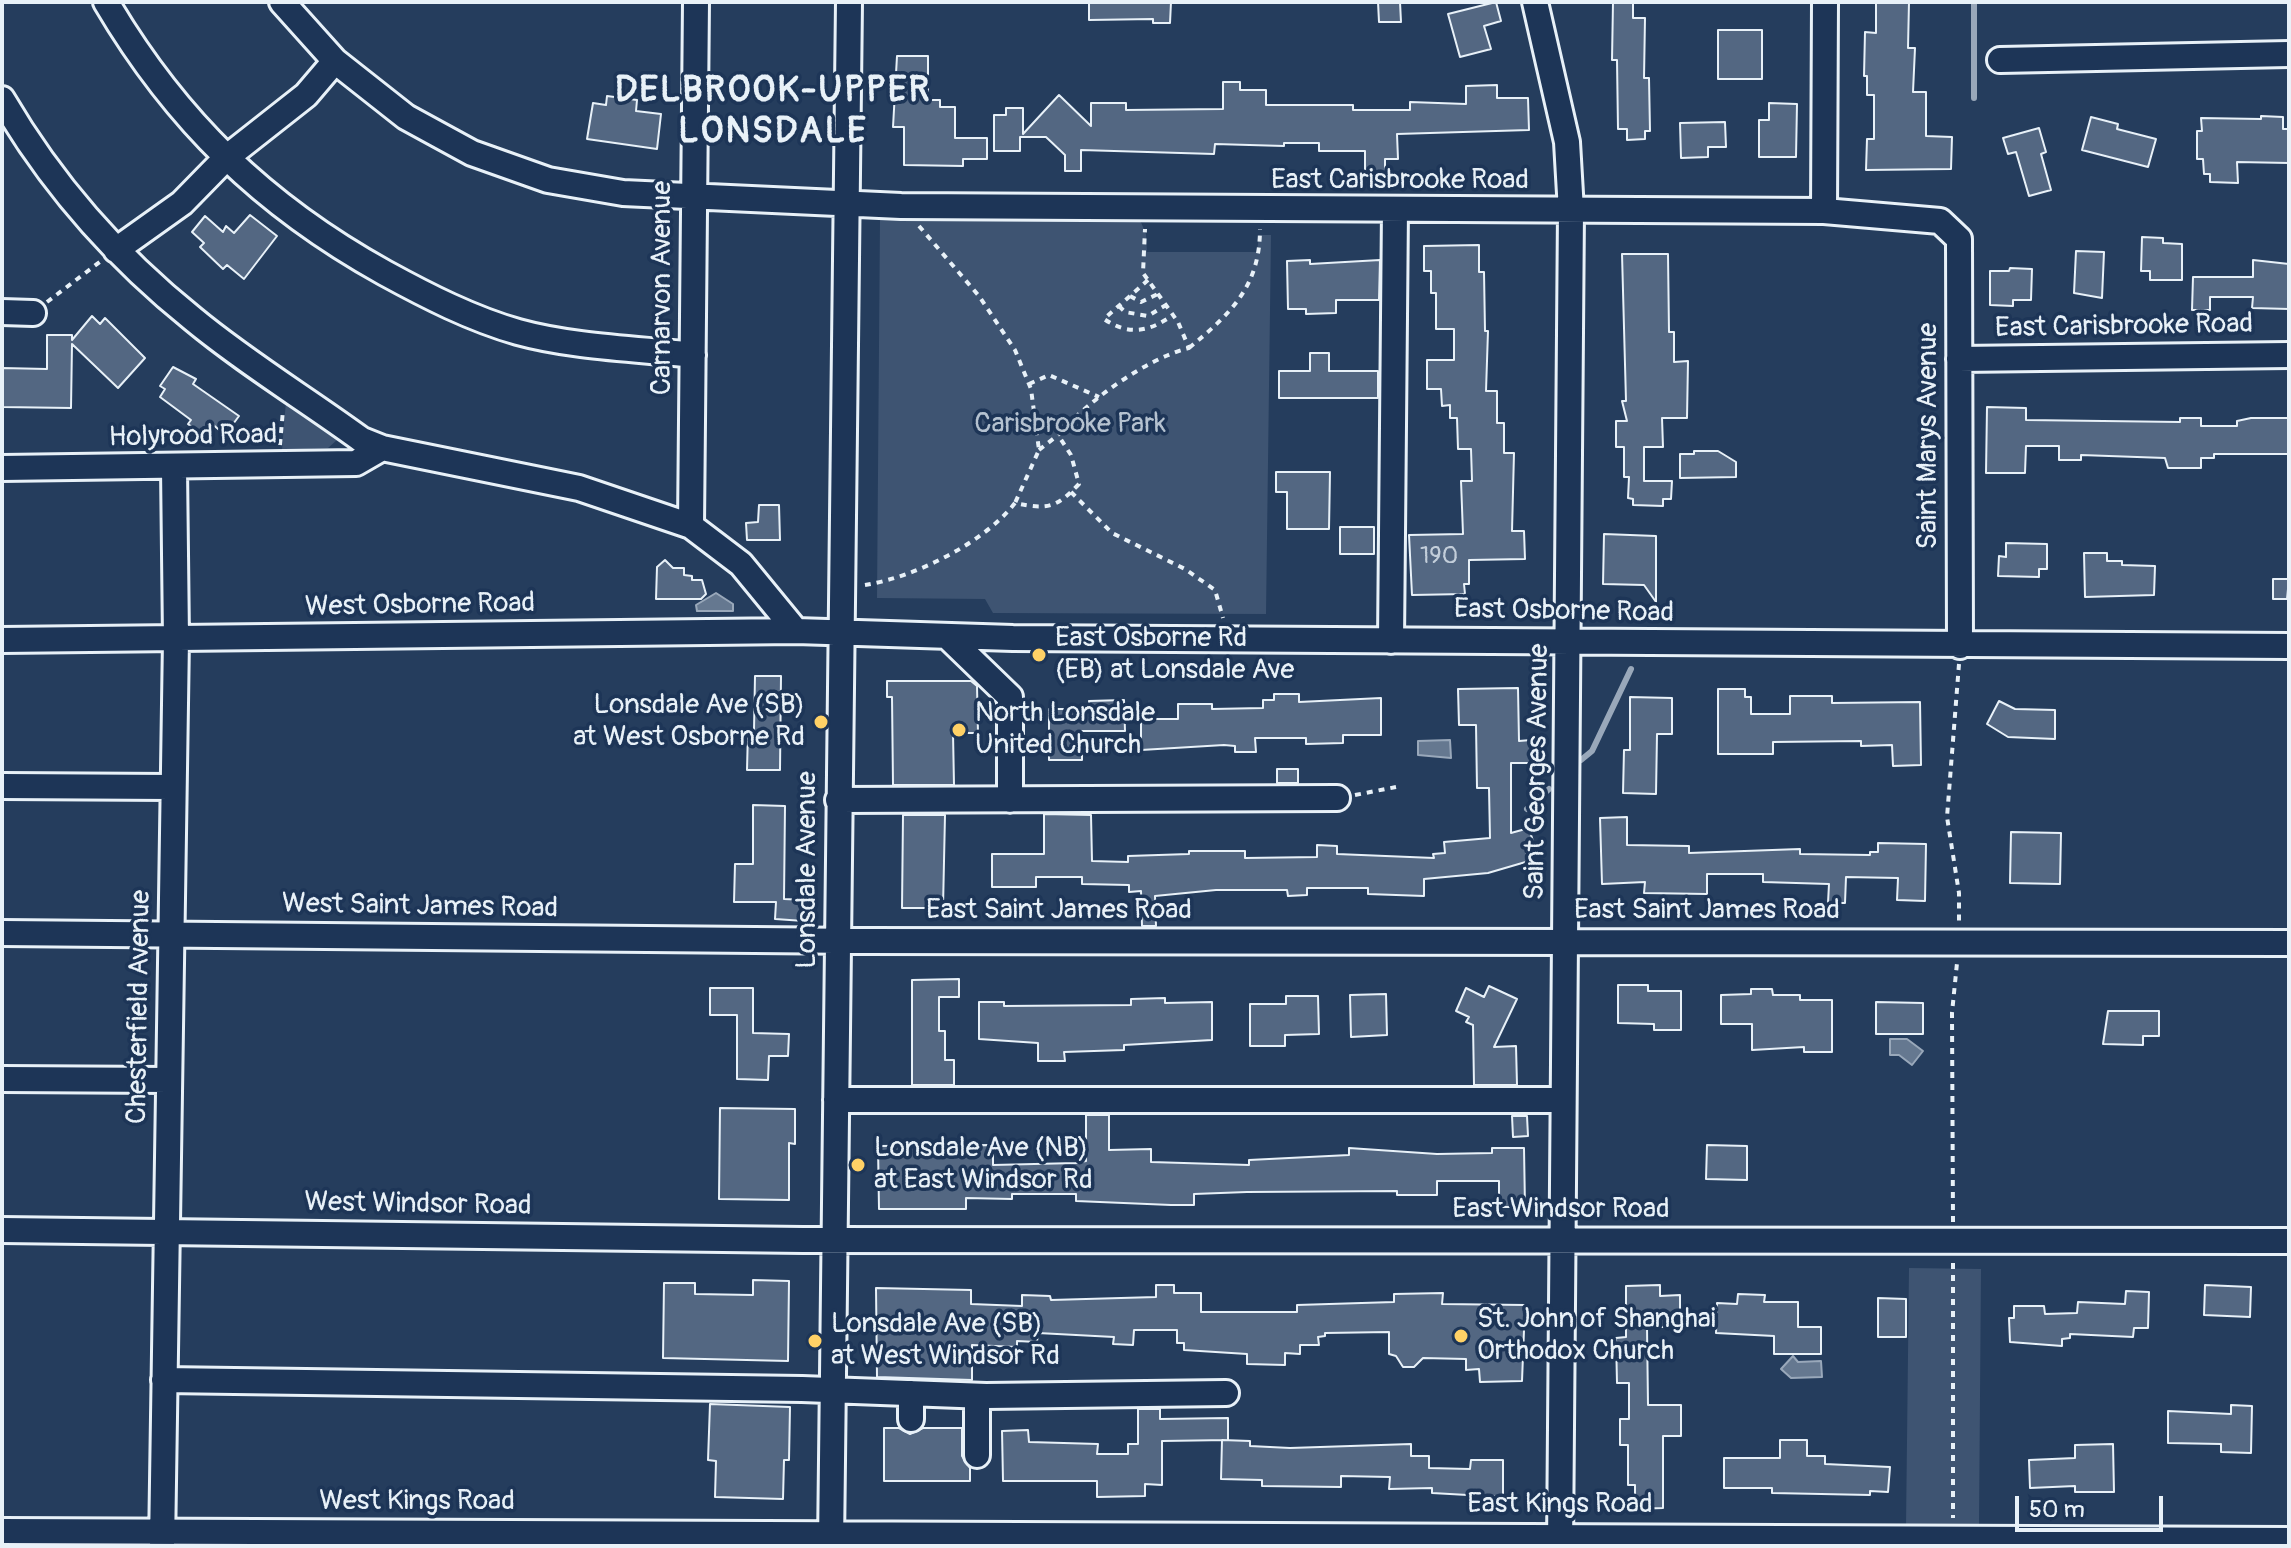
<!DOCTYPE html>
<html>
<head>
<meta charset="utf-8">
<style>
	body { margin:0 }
	#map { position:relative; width:2291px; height:1548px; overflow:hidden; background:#253d5d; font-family:Pangolin,sans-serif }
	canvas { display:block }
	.frame { position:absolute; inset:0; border:4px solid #e8f1f8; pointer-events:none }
	.scale { position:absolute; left:2015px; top:1496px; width:148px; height:36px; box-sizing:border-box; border:4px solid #e8f1f8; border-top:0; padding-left:10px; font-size:24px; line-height:28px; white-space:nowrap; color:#e8f1f8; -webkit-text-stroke:6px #1d3557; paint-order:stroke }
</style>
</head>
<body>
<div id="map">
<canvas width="2291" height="1548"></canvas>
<div class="frame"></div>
<div class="scale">50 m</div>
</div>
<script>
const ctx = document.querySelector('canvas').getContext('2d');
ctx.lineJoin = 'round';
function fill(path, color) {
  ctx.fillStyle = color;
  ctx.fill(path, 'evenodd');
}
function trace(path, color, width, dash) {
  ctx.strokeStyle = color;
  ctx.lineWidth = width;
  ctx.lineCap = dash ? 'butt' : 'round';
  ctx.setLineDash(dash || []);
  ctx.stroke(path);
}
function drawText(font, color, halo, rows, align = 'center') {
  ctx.font = font + ' Pangolin,sans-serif';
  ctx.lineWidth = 7;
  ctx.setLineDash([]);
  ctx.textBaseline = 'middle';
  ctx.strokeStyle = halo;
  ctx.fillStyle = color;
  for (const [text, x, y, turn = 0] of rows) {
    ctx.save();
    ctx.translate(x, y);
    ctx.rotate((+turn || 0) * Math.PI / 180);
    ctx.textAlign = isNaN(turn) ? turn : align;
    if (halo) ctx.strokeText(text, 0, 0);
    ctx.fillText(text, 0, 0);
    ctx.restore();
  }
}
fill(new Path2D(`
	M880 219 1140 220 1146 234 1147 252H1257L1259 235H1271L1266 614 993 613 985 599 877 598Z
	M286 401 332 430 337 440 328 448 282 450Z
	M1909 1268 1981 1269 1979 1526H1906Z`), '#3e5472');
const water = new Path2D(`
	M716 593 733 604V611H697L696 605Z
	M1450 740 1451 758 1418 755V741Z
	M1890 1039H1907L1923 1051 1912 1065 1899 1055H1890Z
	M1793 1356 1798 1362 1821 1361 1822 1377 1791 1378 1781 1369Z`);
fill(water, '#657890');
trace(water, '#99a8ba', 2);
trace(new Path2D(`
	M1974 2V98
	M1581 760 1592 751 1631 669
	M1527 809 1549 789`), '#99a8ba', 6);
const building = new Path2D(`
	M1089 2H1171L1170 23H1153V19L1089 20Z
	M1378 2H1400L1401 22H1379Z
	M1496 2 1501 21 1484 26 1491 49 1460 57 1448 14Z
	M1613 2H1633V18H1645L1644 78H1649L1650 131H1645V139L1627 140V129H1618L1617 60H1612Z
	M1876 2H1909L1908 48H1915L1913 92H1926V136L1952 137 1951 169 1866 170 1867 139H1874V95H1867V76H1864L1865 32 1876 33Z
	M1718 30H1762V79H1718Z
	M897 56H928V100H940V107H955V138H987V159H963V166L904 165V127H893Z
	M1223 82H1240V90H1266V105H1353V110H1410V102L1466 104V86L1497 85V98H1528L1529 130 1397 134 1398 159H1385V173H1365V151H1319V143H1284V146L1215 144 1214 154 1081 150V171H1065V155L1046 137H1020V151H994V115H1006V108H1023V134L1059 95 1091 126V103H1126V110L1223 109Z
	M607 96 637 100 636 111 661 114 657 149 587 139 593 103 606 105Z
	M1769 103 1797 104 1796 157H1759V120H1769Z
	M2261 116 2283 117V129H2289V163L2237 162 2238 183 2210 182V174H2204L2203 159H2197V131H2202L2201 118 2261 119Z
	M2091 117 2118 124 2117 129 2156 139 2148 167 2082 150Z
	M1725 122 1726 147H1708V157L1681 158 1680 123Z
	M2039 128 2046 152 2041 154 2051 190 2029 196 2016 152 2008 154 2003 138Z
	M250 215 277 236 244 279 227 265 223 269 200 247 204 243 192 232 205 216 223 232 226 226 234 233Z
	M2142 237 2163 238V243L2182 244V280H2150V271H2141Z
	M1479 245V272H1484L1485 331H1488L1486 391H1497V423H1504V453H1514L1512 531H1524L1525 559 1469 560V584H1464L1465 594 1412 595 1409 535 1463 534 1461 481H1472L1471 449H1458L1457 418H1450V405L1442 406 1441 389H1427V360H1454V329H1436V293H1431V271H1424V246Z
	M2076 251 2104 252 2102 298 2074 293Z
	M1622 254H1668L1669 332H1674V362L1688 361 1687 418H1662L1663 447H1644V481H1672L1671 499H1663V506L1633 505V499L1628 498 1629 477H1624V447H1616V421H1627L1622 401H1626Z
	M1310 260V264L1380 260 1379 300H1336V313L1306 314V309H1288L1287 261Z
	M2253 260 2289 264V309L2252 308 2253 297H2210V310H2192L2193 277H2253Z
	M2010 268 2032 269 2031 300H2013V306L1990 305V271H2009Z
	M92 316 100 324 105 318 145 358 118 388 72 344 71 408 2 407V368L47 369V335H72V340Z
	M1310 353H1329V371H1378V398H1279V371H1310Z
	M173 367 196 379 193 384 239 416 225 435 210 422 201 434 188 424 191 420 160 397 165 389 160 386Z
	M1987 407 2026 408V420L2180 422V418H2201V426H2237V421L2251 418H2289V454H2214V458H2201V468H2168L2165 458 2081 455V460H2059V446H2026L2025 473H1986Z
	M1694 451H1718L1736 462V477L1680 478V454H1694Z
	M1276 472H1330L1329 529H1287V492H1276Z
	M759 505H779L780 540H747L746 523 758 522Z
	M1340 527H1374V554H1340Z
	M1604 534 1656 536V602L1644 585 1603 584Z
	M2006 543 2047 544V569H2039V577L1998 576 1999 556 2006 557Z
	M2084 553H2107V561H2122V565L2155 566 2154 595 2085 597Z
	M665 560 673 568H684V575L692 576V580H702L706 594 701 599H656L657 567Z
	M2273 579H2289L2287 599H2273Z
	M755 676H781L780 770H747L748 730H754Z
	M887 681H971L977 686 978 733H953L954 785H893L892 697H887Z
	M1518 688 1519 741 1531 740V763H1511V833L1529 828 1535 848 1526 851 1529 861 1488 873 1424 879V896L1368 894V888H1307V895L1288 896 1287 890H1216L1155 896 1156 926H1142L1141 891 1129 892V885L1082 884V877H1036V887H992V854H1044V814L1091 815 1092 861 1128 862V856L1189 854V851H1245V858L1317 857V845L1337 846V854L1434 858 1433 854 1445 853 1444 842 1490 838 1489 788H1477L1476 725H1459L1458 689Z
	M1718 689H1745V697H1751V714H1790V696H1832V703L1920 702 1921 765 1893 766 1892 745 1861 746V741L1773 742V754H1718Z
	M1274 694H1299V702L1381 698V735H1343V743L1306 744V738H1255L1256 752H1235V746L1224 745 1141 750V719H1178V704H1212V709L1263 708V700H1274Z
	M1630 697 1672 698V734H1657L1656 794 1623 793 1624 750H1630Z
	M1124 700 1125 731H1082V760H1049V709H1090L1089 701Z
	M1999 701 2015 709 2055 710V739L2008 737 1987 724Z
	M1277 769H1298V783H1277Z
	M753 805 785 806 784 899 805 900 804 921 775 919 776 902H734L735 864H753Z
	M903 815H945L943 908H902Z
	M1627 817V845L1689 846V853L1800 849V854L1870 855V852H1878V843L1926 844 1925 901 1897 900 1898 878 1846 877 1845 903H1828L1829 884 1763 882V874H1707V894L1644 893 1645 882 1602 884 1600 818Z
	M2011 832 2061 833 2060 884 2010 883Z
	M959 979V997H939V1031H945V1060H954V1085H912V980Z
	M1618 985H1648V991H1681V1030H1654V1024L1618 1023Z
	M1489 986 1517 999 1494 1047 1516 1046 1517 1085H1474L1473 1025 1466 1022 1469 1017 1456 1011 1466 988 1484 997Z
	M710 988H753V1033L789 1034 788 1056H769L768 1080 737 1079V1015H710Z
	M1751 989H1772L1773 995H1800V1000H1832V1052H1804V1047L1752 1050V1024H1721V995L1751 994Z
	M1386 994 1387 1035 1351 1037 1350 995Z
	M1286 996H1318L1319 1034 1285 1035V1046H1250V1004H1286Z
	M1165 998V1003L1212 1002V1040L1124 1045V1050L1064 1052 1065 1061H1038V1043L979 1039V1002H1004V1006L1131 1005V999Z
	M1876 1002 1923 1003V1034H1876Z
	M2108 1011H2159V1036H2143V1045L2103 1044Z
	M720 1108 795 1109V1144L789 1143V1200L719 1199Z
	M1086 1115H1109V1150L1151 1149V1162L1249 1165V1160L1349 1155V1148L1437 1154 1492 1153V1148H1524L1525 1207H1499V1181H1437V1195H1397V1191L1247 1192 1194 1194V1205H1171L1076 1201V1194H1012V1199L966 1198V1209H879L878 1146 993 1145V1165L1076 1163 1086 1161Z
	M1512 1116H1527L1528 1136 1513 1137Z
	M1707 1145 1747 1146V1180L1706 1179Z
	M753 1280 789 1281 788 1361 663 1358 664 1283H695V1294L753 1295Z
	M1156 1285H1174V1293H1201V1312H1297V1305L1394 1302V1294L1443 1293 1442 1304 1525 1305 1522 1381 1480 1382 1479 1369 1466 1370V1359L1423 1358 1414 1367H1403L1396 1356 1389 1354V1332L1325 1333V1336L1318 1337 1319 1345H1300V1354L1285 1353V1365L1247 1364V1354L1184 1350V1343H1177V1330H1134L1133 1345 1113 1344 1114 1337 1038 1333 1037 1342 1017 1341V1347L972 1345V1380L877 1377 876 1288 971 1290V1304L1022 1306V1295L1050 1296 1051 1300 1156 1297Z
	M1660 1285V1296L1680 1295V1316H1671V1327H1647L1648 1405H1681V1436H1663V1508L1635 1509V1485H1628V1445H1620V1419H1629V1383H1617L1616 1338 1626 1337V1286Z
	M2205 1285 2251 1287 2250 1317 2204 1315Z
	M2126 1291 2149 1292 2148 1328H2134L2133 1337 2070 1334V1338L2062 1339V1346L2010 1342 2009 1318H2014V1306H2044L2045 1314 2077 1313 2078 1302 2125 1304Z
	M1738 1294 1765 1295 1764 1302H1798V1327H1821V1354H1774V1336L1716 1333 1717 1303 1737 1304Z
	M1878 1298 1906 1299V1337H1878Z
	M710 1404 790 1407 789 1460H784L783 1499 715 1497 716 1461 708 1460Z
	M2231 1405 2252 1406 2251 1453 2221 1452V1444L2168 1443V1411L2231 1414Z
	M1138 1409H1160V1419L1228 1418V1440L1162 1441V1485L1145 1484V1496L1097 1497V1481H1003L1002 1431 1028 1430 1029 1442 1098 1444 1097 1454H1128V1444H1138Z
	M884 1428H899L910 1434 923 1428H962V1456L970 1468V1481H884Z
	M1222 1440 1250 1441V1446L1290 1448 1411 1444V1456H1429V1468L1470 1469 1471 1460H1503V1497L1432 1493V1488L1389 1489 1390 1477 1341 1476V1487L1262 1486V1480L1221 1479Z
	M1780 1440H1807V1456H1825V1464L1890 1467 1888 1492 1870 1491V1495L1772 1493V1488H1724V1458H1780Z
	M2113 1444 2114 1492H2075V1486L2030 1488 2029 1460 2075 1458V1445Z`);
fill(building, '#536782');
trace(building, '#e8f1f8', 2);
const minor = new Path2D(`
	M106 2C176 121 264 206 385 273 427 296 472 319 518 332 572 347 638 349 693 355
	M282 2 335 61 406 117 472 153 548 180 623 193 901 206 1824 211 1940 221 1959 239 1960 646
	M1535 2 1567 142 1571 211 1560 1546
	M2000 60 2289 54
	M2 99C51 183 117 258 193 319 246 363 306 399 362 440L382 448 579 488 691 526 741 564 796 631
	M1824 211 1825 2
	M116 250 182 203 226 158 306 95 335 61
	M2 312 33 313
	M1959 359 2289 355
	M2 468 356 463 382 448
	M691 526 696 2
	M949 638 1010 697V800
	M2 640 796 631 1013 638 2289 646
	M1391 641 1395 209
	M2 786 171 787
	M838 800 1337 798
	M2 933 862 941 2289 943
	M2 1079 169 1080
	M836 1100H1562
	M2 1230 803 1240 2289 1241
	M164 1380 802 1389 986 1396 1226 1393
	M977 1396V1455
	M911 1419V1393
	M2 1531 2289 1540
	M162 1546 176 639 174 468
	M831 1546 849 2`);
trace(minor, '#e8f1f8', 30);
trace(new Path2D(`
	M919 226 979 296 1015 350 1031 389 1039 450 1015 503
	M1148 280 1104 319C1129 336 1149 332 1173 315
	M1130 296 1141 302 1158 294
	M47 302 101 261
	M1119 306 1125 312 1148 316 1166 305
	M1189 348C1230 314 1260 287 1260 229
	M1029 384 1049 375 1099 397
	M280 445 283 410
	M1039 450 1058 435
	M1071 492 1112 533 1185 569 1215 590 1223 618
	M865 585C915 577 984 543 1015 503 1048 510 1056 508 1079 484L1071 455 1058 435C1087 402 1145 359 1189 348L1178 322 1143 273 1145 229
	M1959 664 1947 817 1959 893V922
	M1355 795 1396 787
	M1953 1222 1952 1013 1957 963
	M1953 1263V1518`), '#e8f1f8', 4, [6, 6]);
trace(minor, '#1d3557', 24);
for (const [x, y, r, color] of [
	[1039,655,8,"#ffd166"],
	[821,722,8,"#ffd166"],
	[959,730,8,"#ffd166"],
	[858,1165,8,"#ffd166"],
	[1461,1336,8,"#ffd166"],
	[815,1341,8,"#ffd166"]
]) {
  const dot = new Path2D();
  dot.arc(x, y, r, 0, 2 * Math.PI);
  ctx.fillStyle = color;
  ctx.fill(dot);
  trace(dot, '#1d3557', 3);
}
drawText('24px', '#c3ceda', null, [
	["190",1439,557]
]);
drawText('28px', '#e8f1f8', '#1d3557', [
	["East Carisbrooke Road",1400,181],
	["Carnarvon Avenue",663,288,-90],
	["East Carisbrooke Road",2124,327,-1],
	["Saint Marys Avenue",1929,436,-90],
	["Holyrood Road",193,437,-1],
	["West Osborne Road",420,606,-1],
	["East Osborne Road",1564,612,1],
	["Saint Georges Avenue",1538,772,-89],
	["Lonsdale Avenue",808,870,-90],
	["West Saint James Road",420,907,1],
	["East Saint James Road",1059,911],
	["East Saint James Road",1707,911],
	["Chesterfield Avenue",140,1007,-89],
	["West Windsor Road",418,1205,1],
	["East Windsor Road",1561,1210],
	["West Kings Road",417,1502],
	["East Kings Road",1560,1505]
]);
drawText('28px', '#b5c2d0', '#1d3557', [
	["Carisbrooke Park",1070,425]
]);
drawText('28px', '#e8f1f8', '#1d3557', [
	["East Osborne Rd",1055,639],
	["(EB) at Lonsdale Ave",1055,671],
	["Lonsdale Ave (SB)",805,706,"right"],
	["at West Osborne Rd",805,738,"right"],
	["North Lonsdale",975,714],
	["United Church",975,746],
	["Lonsdale Ave (NB)",874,1149],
	["at East Windsor Rd",874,1181],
	["St. John of Shanghai",1477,1320],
	["Orthodox Church",1477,1352],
	["Lonsdale Ave (SB)",831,1325],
	["at West Windsor Rd",831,1357]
], 'left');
ctx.letterSpacing = '2px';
drawText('bold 36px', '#e8f1f8', '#1d3557', [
	["DELBROOK-UPPER",773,92],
	["LONSDALE",773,133]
]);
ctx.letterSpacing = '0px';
</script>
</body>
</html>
